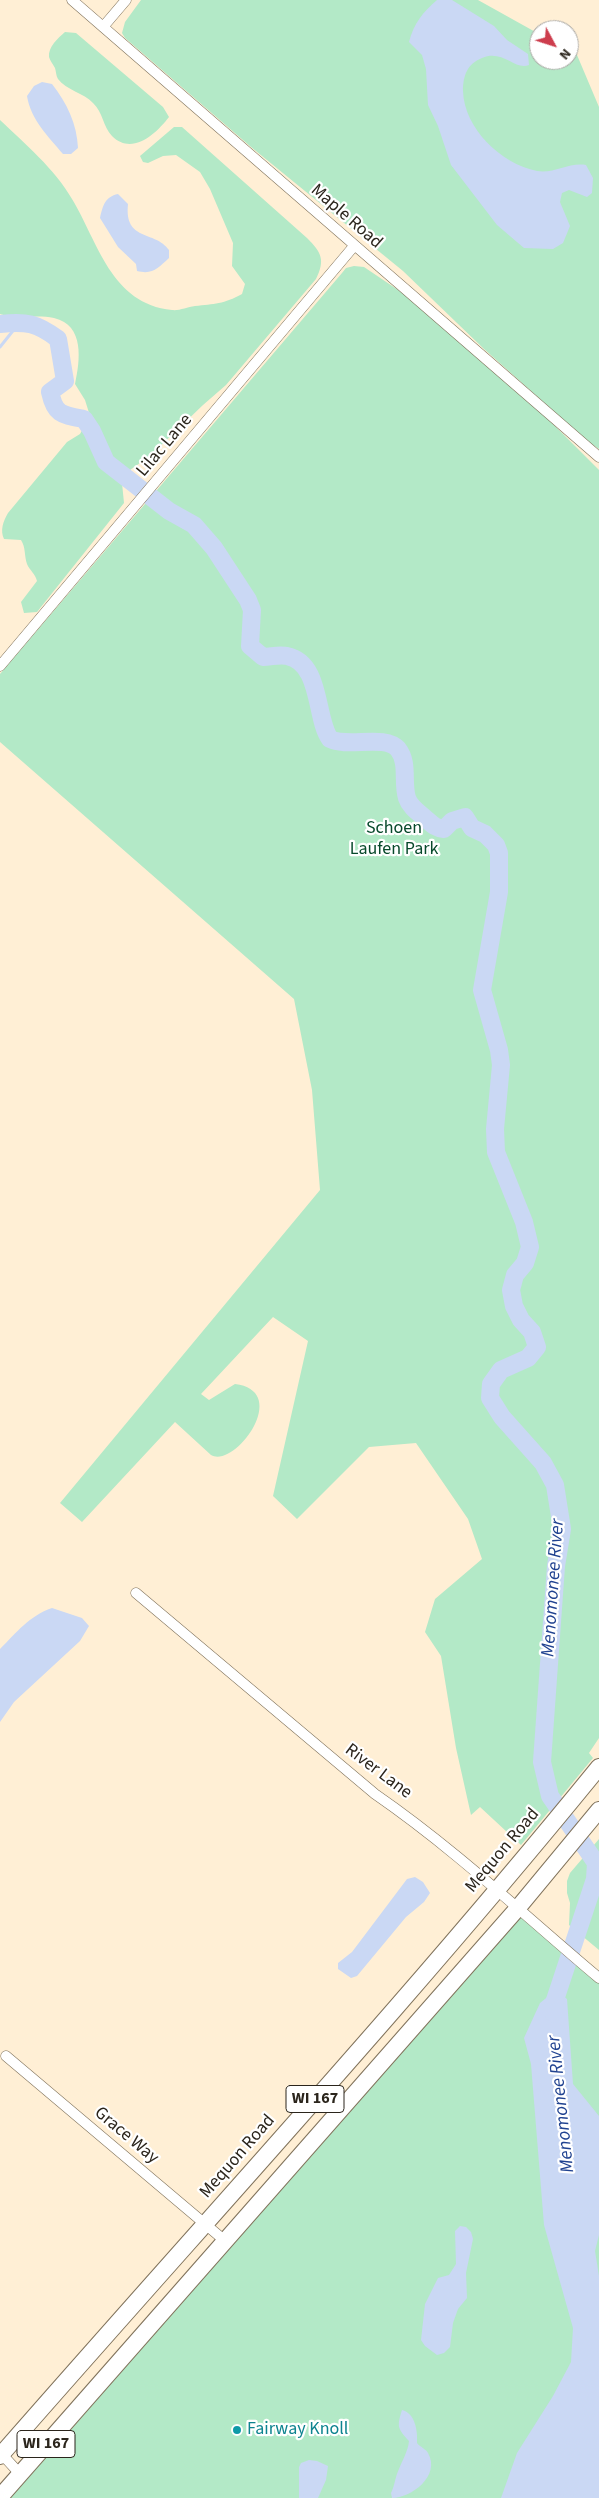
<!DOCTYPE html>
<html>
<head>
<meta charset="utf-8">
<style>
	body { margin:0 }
	#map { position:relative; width:599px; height:2498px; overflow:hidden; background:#ffefd5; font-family:"Source Sans 3",sans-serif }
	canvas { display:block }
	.north { position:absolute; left:529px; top:20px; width:50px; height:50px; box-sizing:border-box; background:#fff; border:1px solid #aaa8a4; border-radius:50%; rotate:130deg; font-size:14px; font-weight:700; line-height:20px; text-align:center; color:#2b251c }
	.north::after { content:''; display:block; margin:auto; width:18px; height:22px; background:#cd3d4d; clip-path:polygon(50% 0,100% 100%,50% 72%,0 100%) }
</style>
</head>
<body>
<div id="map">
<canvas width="599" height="2498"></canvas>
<div class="north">N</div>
</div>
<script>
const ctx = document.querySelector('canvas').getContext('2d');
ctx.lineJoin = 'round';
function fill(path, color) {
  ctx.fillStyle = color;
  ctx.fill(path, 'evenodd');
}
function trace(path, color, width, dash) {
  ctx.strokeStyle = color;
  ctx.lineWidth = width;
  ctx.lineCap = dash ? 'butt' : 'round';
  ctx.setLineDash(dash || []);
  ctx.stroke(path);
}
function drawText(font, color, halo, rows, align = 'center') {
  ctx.font = font + ' "Source Sans 3",sans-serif';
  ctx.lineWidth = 4.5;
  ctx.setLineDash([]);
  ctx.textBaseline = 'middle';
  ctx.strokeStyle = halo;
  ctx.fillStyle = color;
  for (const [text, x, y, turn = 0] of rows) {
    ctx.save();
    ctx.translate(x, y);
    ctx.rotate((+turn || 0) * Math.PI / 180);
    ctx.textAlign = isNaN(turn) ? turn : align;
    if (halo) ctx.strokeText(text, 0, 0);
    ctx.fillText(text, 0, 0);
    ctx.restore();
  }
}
fill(new Path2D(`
	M141 0H478L539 34V60H569V51L577 55 599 107V449L587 441 484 349 403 271 251 147 125 38 122 33 125 22Z
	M65 32 76 33 163 107 169 117C156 134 132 156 112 136 103 127 103 112 93 103 84 93 66 90 58 79 56 76 56 71 55 68 53 64 50 61 49 57 48 47 58 38 65 32Z
	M0 120C24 143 55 169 72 199 98 242 111 304 172 310 179 311 187 307 195 306 214 304 224 304 242 294L245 284 232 266 233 243 210 189 200 172 176 155 163 156 148 163 143 162 140 156 174 127H182L307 238C322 253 325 260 316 279L226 385 203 405 150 456 130 470 122 483 124 503 37 612 24 613 21 602 37 581C35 573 30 571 27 564 24 555 26 548 21 540L4 539C0 530 3 522 8 513L67 442 80 434 90 416 85 400 75 384C80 361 85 325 54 318 36 314 18 320 0 314Z
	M354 266 364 267 410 298 547 418 599 470V1738L589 1753 593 1758 521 1845 480 1807 471 1815 456 1748 441 1656 425 1632 435 1599 482 1559 468 1519 416 1443 369 1447 297 1519 273 1496 308 1341 273 1317 201 1394 209 1400 235 1384C292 1391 235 1469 211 1455L175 1422 82 1522 60 1503 320 1190 312 1090 294 999 0 742V674L342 273 346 268Z
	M599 1839V1950L569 1925 570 1903 567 1893V1881L570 1873Z
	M517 1909 599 1978V2498H8Z`), '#b3e9c7');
fill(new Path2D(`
	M437 0H452L494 26 507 40 528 54 529 65C515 71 503 49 482 58 467 64 463 76 463 91 464 128 501 164 537 171 554 174 569 162 586 165L593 178 592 193 587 197 569 190 562 193 560 202 570 226 563 243 553 249 524 248 497 225 451 165 438 126 428 105 426 69 422 55 409 42C414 23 423 12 437 0Z
	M42 82 52 84C67 103 77 124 78 148L71 154H63C48 136 31 120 27 96L34 86Z
	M118 194 128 204C124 242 155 230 169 250V258C158 268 153 275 137 271L136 264 118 247 100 218C103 205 105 197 118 194Z
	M52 1608 82 1618 89 1626 80 1641 14 1702 0 1722V1649C17 1632 29 1616 52 1608Z
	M415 1877 423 1882 430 1893 424 1902 406 1917 357 1976 351 1978 338 1969V1963L352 1952 407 1879Z
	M556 1990 567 1999 573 2084 599 2116V2235L595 2251 599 2276V2498H501L517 2453 553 2396 571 2362 573 2328 544 2225 531 2064 524 2038 540 2003Z
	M460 2226 466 2227 471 2232 473 2239 466 2273 467 2298 458 2309 453 2323 450 2347 444 2353 437 2355 425 2346 421 2340 425 2304 438 2278 449 2275 456 2264 455 2231Z
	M402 2410C415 2413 418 2431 417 2443 420 2447 426 2449 428 2453 441 2476 411 2498 392 2498L391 2493C395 2485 395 2477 399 2469 403 2459 408 2451 409 2441 397 2428 397 2426 402 2410Z
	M309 2460 317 2461 328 2466 326 2480 318 2498H299V2467L301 2463Z`), '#cad8f4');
trace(new Path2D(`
	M0 347 20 322`), '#cad8f4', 3);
trace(new Path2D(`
	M0 324C26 321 37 323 58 339L65 381 50 392C55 415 62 415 84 419L92 431 106 462 169 511 194 525 214 548 248 600 252 610 250 646 263 657C271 657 279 654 287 656 322 663 315 719 330 739 348 748 385 734 398 749 409 763 402 782 407 798 410 807 418 812 425 818 432 824 435 828 444 829L452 821 465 817 472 828 485 834 496 845 499 853V892L482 990 499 1050 501 1065 495 1129 496 1152 524 1222 530 1247 525 1263 515 1275 511 1290 514 1306 521 1320 532 1332 537 1347 528 1358 501 1370 491 1384 490 1398 502 1417 543 1463 555 1485 562 1529 556 1566 542 1762 550 1796 596 1863 595 1879 554 2003V2014`), '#cad8f4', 18);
const street = new Path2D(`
	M72 0 599 457
	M103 27 126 0
	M0 666 354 246
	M136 1593 375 1794C456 1850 524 1915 599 1978
	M6 2056 224 2240
	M0 2452 20 2474`);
const primary = new Path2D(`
	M0 2456C200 2227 407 2003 599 1767
	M0 2497 517 1909 599 1810`);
trace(street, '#81735c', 11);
trace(primary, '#81735c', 18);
trace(street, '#fff', 10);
trace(primary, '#fff', 16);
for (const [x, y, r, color] of [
	[237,2430,5,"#0f9aa8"]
]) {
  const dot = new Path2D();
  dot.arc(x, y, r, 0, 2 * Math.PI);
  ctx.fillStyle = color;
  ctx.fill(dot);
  trace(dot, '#fff', 2);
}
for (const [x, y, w] of [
	[315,2099,58],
	[46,2444,58]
]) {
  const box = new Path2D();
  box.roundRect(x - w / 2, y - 13.5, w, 27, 4);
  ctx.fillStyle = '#fff';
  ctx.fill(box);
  trace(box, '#2b251c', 1);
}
drawText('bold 16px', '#2b251c', null, [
	["WI 167",315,2099],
	["WI 167",46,2444]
]);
drawText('18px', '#2b251c', '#fff', [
	["Maple Road",346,217,41],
	["Lilac Lane",165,446,-50],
	["River Lane",378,1772,37],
	["Mequon Road",503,1851,-50],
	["Grace Way",126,2136,40],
	["Mequon Road",238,2157,-49]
]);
drawText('18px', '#07492b', '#fff', [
	["Schoen",394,829],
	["Laufen Park",394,850]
]);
drawText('18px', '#0d838f', '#fff', [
	["Fairway Knoll",247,2430]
], 'left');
drawText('italic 19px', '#204290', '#fff', [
	["Menomonee River",554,1588,-86],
	["Menomonee River",562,2104,-96]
]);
</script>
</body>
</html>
